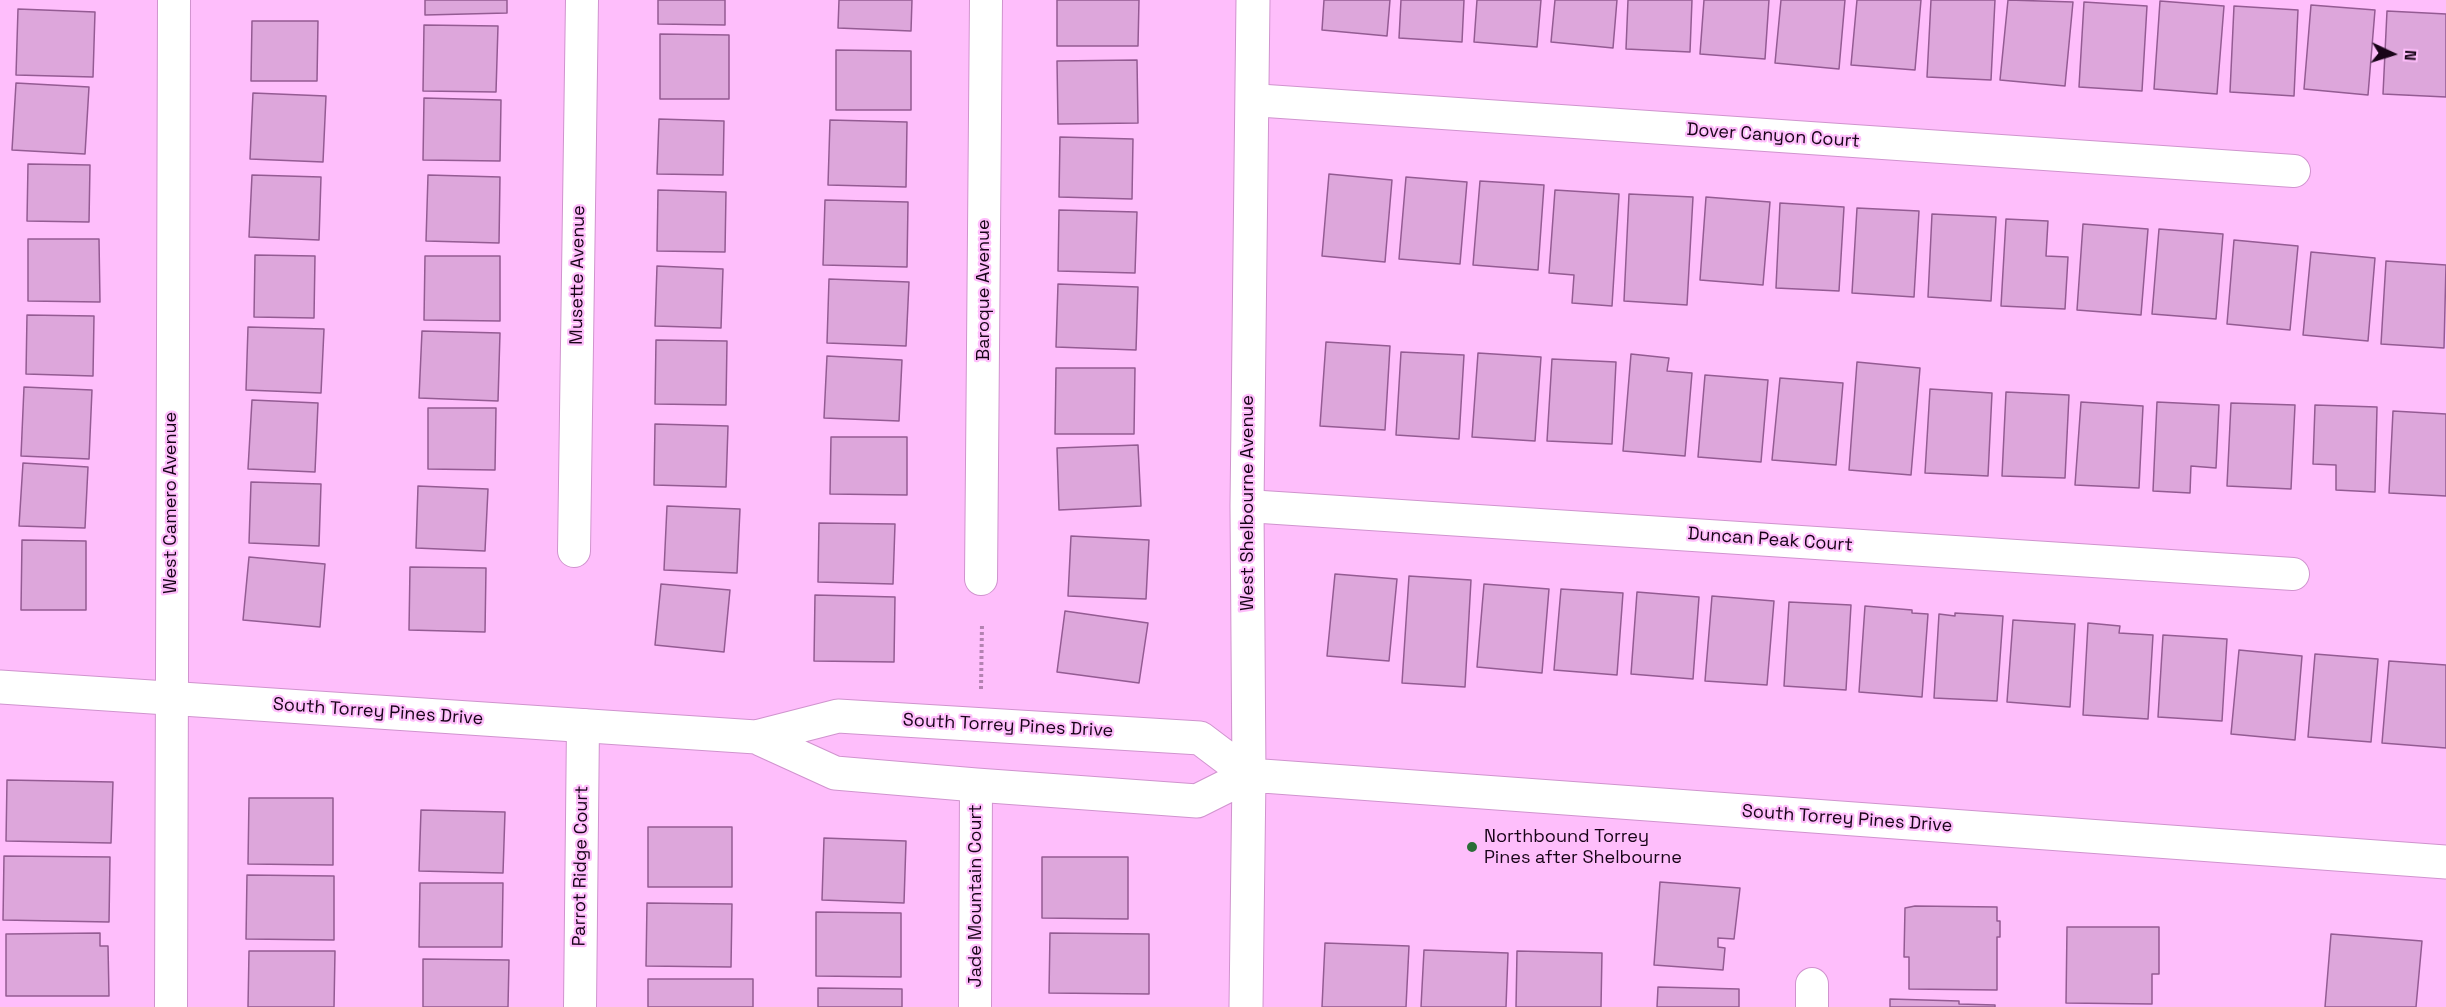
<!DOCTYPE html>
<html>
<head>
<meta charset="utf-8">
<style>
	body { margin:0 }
	#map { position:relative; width:2446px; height:1007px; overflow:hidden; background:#febefb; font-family:"Space Grotesk",sans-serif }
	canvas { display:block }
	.north { position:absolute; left:2362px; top:24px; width:60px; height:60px; -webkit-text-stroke:4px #febefb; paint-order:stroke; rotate:94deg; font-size:16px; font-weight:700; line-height:24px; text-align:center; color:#180418 }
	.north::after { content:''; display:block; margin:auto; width:21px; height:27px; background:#180418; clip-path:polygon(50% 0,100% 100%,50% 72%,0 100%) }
</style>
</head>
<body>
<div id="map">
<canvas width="2446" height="1007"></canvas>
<div class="north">N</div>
</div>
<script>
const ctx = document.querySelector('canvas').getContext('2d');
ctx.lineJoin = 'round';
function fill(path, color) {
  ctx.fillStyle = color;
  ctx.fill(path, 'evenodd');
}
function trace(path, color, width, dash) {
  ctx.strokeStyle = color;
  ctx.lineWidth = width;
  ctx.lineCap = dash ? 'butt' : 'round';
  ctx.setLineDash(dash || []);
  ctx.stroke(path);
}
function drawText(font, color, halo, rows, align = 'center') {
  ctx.font = font + ' "Space Grotesk",sans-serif';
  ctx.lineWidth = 4.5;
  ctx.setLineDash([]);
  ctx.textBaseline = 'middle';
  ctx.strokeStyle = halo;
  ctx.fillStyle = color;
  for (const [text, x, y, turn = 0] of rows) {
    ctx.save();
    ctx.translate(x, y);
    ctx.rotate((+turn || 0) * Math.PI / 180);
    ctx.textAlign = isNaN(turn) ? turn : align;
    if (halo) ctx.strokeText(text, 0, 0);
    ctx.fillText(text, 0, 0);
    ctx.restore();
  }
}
const building = new Path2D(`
	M425 0H507V13L425 15Z
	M658 0H725V25L658 24Z
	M839 0H912L911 31 838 28Z
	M1057 0H1139L1138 46H1057Z
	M1324 0H1390L1387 36 1322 30Z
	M1401 0H1464L1462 42 1399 38Z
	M1477 0H1541L1537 47 1474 42Z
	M1555 0H1617L1613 48 1551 42Z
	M1628 0H1692L1690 52 1626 49Z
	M1704 0H1769L1765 59 1700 54Z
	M1781 0H1845L1839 69 1775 63Z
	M1857 0H1921L1915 70 1851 65Z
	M1931 0H1995L1991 80 1927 77Z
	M2008 0 2073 2 2065 86 2000 80Z
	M2160 1 2224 6 2217 94 2154 89Z
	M2084 2 2147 6 2142 91 2079 87Z
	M2311 5 2375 10 2368 95 2304 89Z
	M2234 6 2298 10 2294 96 2230 92Z
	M18 9 95 12 93 77 16 75Z
	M2387 11 2446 14V97L2383 94Z
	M252 21H318L317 81H251Z
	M424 25 498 26 496 92 423 91Z
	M660 34 729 35V99H660Z
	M836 50 911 51V110H836Z
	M1137 60 1138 123 1058 124 1057 61Z
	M16 83 89 87 85 154 12 150Z
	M253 93 326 96 323 162 250 159Z
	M424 98 501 100 500 161 423 160Z
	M659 119 724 121 723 175 657 174Z
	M830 120 907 122 906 187 828 185Z
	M1060 137 1133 139 1132 199 1059 197Z
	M28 164 90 165 89 222 27 221Z
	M1329 174 1392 180 1385 262 1322 256Z
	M252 175 321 177 319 240 249 237Z
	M428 175 500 177 499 243 426 241Z
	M1406 177 1467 182 1460 264 1399 259Z
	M1480 181 1544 185 1538 270 1473 265Z
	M658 190 726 192 725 252 657 251Z
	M1555 190 1619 194 1612 306 1572 303 1574 275 1549 273Z
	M1629 194 1693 197 1687 305 1624 301Z
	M1706 197 1770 202 1763 285 1700 280Z
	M825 200 908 202 907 267 823 265Z
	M1780 203 1844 207 1839 291 1776 288Z
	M1857 208 1919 211 1914 297 1852 293Z
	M1059 210 1137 212 1135 273 1058 271Z
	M1932 214 1996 217 1991 301 1928 297Z
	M2006 219 2048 221 2046 256 2068 257 2065 309 2001 306Z
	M2083 224 2148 229 2141 315 2077 310Z
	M2159 229 2223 234 2216 319 2152 314Z
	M28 239H99L100 302 28 301Z
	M2234 240 2298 246 2290 330 2227 324Z
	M2311 252 2375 258 2368 341 2303 335Z
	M255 255 315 256 314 318 254 317Z
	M425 256H500V321L424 320Z
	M2386 261 2446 265 2444 348 2381 344Z
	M657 266 723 269 721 328 655 326Z
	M829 279 909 282 906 346 827 343Z
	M1058 284 1138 287 1136 350 1056 347Z
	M27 315 94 316 93 376 26 374Z
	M248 327 324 329 321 393 246 390Z
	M422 331 500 333 498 401 419 398Z
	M656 340 727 341 726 405 655 404Z
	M1326 342 1390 346 1385 430 1320 426Z
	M1401 352 1464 355 1459 439 1396 435Z
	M1478 353 1541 357 1535 441 1472 437Z
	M1631 354 1669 358 1667 371 1692 373 1685 456 1623 451Z
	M827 356 902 360 899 421 824 418Z
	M1552 359 1616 362 1612 444 1547 441Z
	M1857 362 1920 368 1911 475 1849 470Z
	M1056 368H1135L1134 434H1055Z
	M1705 375 1768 380 1761 462 1698 457Z
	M1780 378 1843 383 1836 465 1772 460Z
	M24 387 92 390 89 459 21 456Z
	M1930 389 1992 393 1988 476 1925 473Z
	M2006 392 2069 395 2065 478 2002 476Z
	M252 400 318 403 315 472 248 469Z
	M2081 402 2143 406 2139 488 2075 485Z
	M2157 402 2219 405 2216 468 2191 466 2190 493 2153 491Z
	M2231 403 2295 405 2291 489 2227 486Z
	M2315 405 2377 407 2375 492 2336 490V465L2313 464Z
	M428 408H496L495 470 428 469Z
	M2393 411 2446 414V496L2389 493Z
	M655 424 728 426 726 487 654 485Z
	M831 437H907V495L830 494Z
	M1138 445 1141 506 1059 510 1057 448Z
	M23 463 88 467 85 528 19 526Z
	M251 482 321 484 319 546 249 543Z
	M418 486 488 489 485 551 416 548Z
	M667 506 740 509 737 573 664 570Z
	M819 523 895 524 893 584 818 582Z
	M1071 536 1149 540 1146 599 1068 596Z
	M22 540 86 541V610H21Z
	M249 557 325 564 320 627 243 620Z
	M410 567 486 568 485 632 409 630Z
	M1335 574 1397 579 1389 661 1327 656Z
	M1409 576 1471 580 1465 687 1402 683Z
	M661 584 730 590 724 652 655 645Z
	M1484 584 1549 589 1542 673 1477 667Z
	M1561 589 1623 593 1617 675 1554 670Z
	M1637 592 1699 597 1693 679 1631 674Z
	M815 595 895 597 894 662 814 661Z
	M1712 596 1774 601 1767 685 1705 681Z
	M1789 602 1851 605 1846 690 1784 686Z
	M1865 606 1912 610V613L1928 614 1922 697 1859 692Z
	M1065 611 1148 623 1139 683 1057 672Z
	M1955 613 2003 616 1997 701 1934 698 1939 614 1955 616Z
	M2013 620 2075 624 2070 707 2007 702Z
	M2088 623 2120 626 2119 633 2153 635 2148 719 2083 715Z
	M2163 635 2227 639 2222 721 2158 717Z
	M2239 650 2302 656 2295 740 2231 734Z
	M2315 654 2378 659 2371 742 2308 737Z
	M2389 661 2446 665V748L2382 743Z
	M7 780 113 782 111 843 6 841Z
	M249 798H333V865L248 864Z
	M421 810 505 812 503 873 419 871Z
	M648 827H732V887H648Z
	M824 838 906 841 904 903 822 900Z
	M4 856 110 857 109 922 3 920Z
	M1042 857H1128V919L1042 918Z
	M247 875 334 876V940L246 939Z
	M1660 882 1740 888 1734 939 1718 938V947L1725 948 1723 970 1654 965Z
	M420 883H503L502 947H419Z
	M647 903 732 904 731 967 646 966Z
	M1915 906 1997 907V921H2000V937H1997V990L1909 989V957H1904L1905 908Z
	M816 912 901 913V977L816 976Z
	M2067 927H2159V974H2152V1004L2066 1003Z
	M100 933V946H108L109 996H6V934Z
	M1050 933 1149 934V994L1049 993Z
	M2331 934 2422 941 2416 1007H2325Z
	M1325 943 1409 946 1406 1007H1322Z
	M1424 950 1508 953 1506 1007H1421Z
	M249 951H335L334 1007H248Z
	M1517 951 1602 953 1601 1007H1516Z
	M423 959 509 960 508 1007H423Z
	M648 979H753V1007H648Z
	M1658 987 1739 989V1007H1657Z
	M818 988 902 989V1007H818Z
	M1890 999 1959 1001V1004L1995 1005V1007H1890Z`);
fill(building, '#dda6db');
trace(building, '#945b93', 1.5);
const minor = new Path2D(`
	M1252 100 2294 171
	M1247 506 2293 574
	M574 551 582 0
	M981 579 986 0
	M171 1007 174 0
	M580 1007 583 725
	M975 1007 976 785
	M1812 1007V984`);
const tertiary = new Path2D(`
	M0 687 756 737 838 716 1200 738 1249 775
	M756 737 835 773 976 785 1197 801 1249 775 2446 862
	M1246 1007 1249 775 1247 506 1253 0`);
trace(minor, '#d093ce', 34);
trace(tertiary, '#d093ce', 35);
trace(new Path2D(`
	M981 689 982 624`), '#b382b1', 4, [3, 3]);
trace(minor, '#fff', 32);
trace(tertiary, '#fff', 33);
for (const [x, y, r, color] of [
	[1472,847,6,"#2a6d37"]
]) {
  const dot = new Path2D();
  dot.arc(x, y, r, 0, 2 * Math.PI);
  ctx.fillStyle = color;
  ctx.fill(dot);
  trace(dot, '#febefb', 2);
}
drawText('18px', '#180418', '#febefb', [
	["Dover Canyon Court",1773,136,4],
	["Musette Avenue",578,275,-89],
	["Baroque Avenue",984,290,-90],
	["West Camero Avenue",171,503,-90],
	["West Shelbourne Avenue",1248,503,-90],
	["Duncan Peak Court",1770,540,4],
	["South Torrey Pines Drive",378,712,4],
	["South Torrey Pines Drive",1008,726,3],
	["South Torrey Pines Drive",1847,819,4],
	["Parrot Ridge Court",581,866,-89],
	["Jade Mountain Court",976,896,-90]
]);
drawText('18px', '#180418', '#febefb', [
	["Northbound Torrey",1484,837],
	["Pines after Shelbourne",1484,858]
], 'left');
</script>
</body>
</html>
